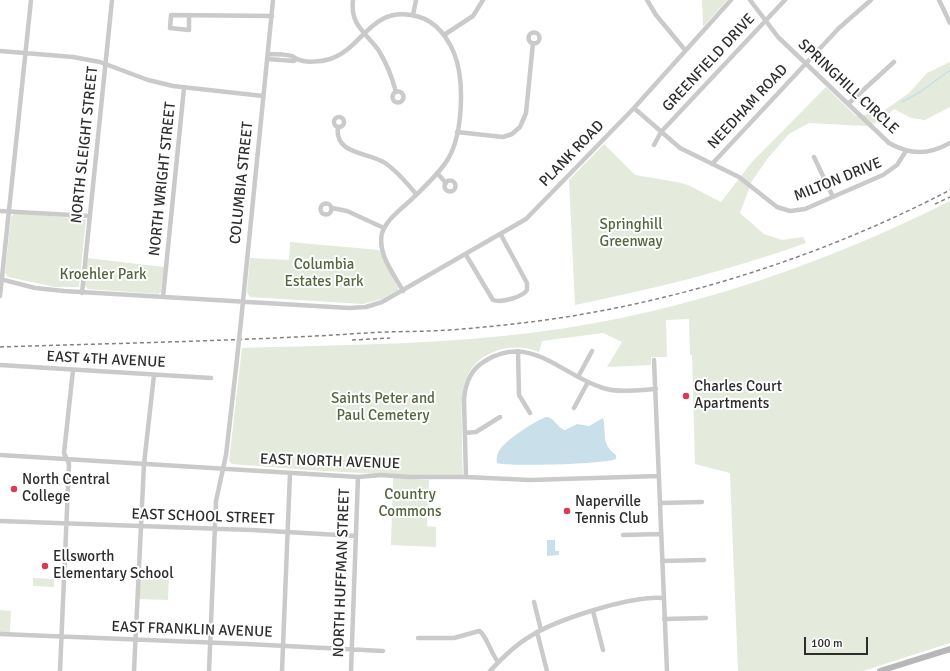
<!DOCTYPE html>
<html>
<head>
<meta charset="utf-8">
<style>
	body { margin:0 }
	#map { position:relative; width:950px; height:671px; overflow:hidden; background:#fff; font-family:Signika,sans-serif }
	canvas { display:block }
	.scale { position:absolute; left:804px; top:637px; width:64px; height:18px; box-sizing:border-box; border:2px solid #2d2d2d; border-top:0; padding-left:5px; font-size:12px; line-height:14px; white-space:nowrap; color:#2d2d2d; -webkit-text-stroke:3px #fff; paint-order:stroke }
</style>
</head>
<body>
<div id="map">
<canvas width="950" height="671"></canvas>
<div class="scale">100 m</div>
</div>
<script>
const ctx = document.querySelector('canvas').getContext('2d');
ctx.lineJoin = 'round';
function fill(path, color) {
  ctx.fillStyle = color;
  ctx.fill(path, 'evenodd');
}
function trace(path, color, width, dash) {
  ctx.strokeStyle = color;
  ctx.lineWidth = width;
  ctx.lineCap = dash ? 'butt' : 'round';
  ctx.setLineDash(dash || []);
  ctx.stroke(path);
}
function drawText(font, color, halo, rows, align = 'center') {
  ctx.font = font + ' Signika,sans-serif';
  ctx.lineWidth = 4;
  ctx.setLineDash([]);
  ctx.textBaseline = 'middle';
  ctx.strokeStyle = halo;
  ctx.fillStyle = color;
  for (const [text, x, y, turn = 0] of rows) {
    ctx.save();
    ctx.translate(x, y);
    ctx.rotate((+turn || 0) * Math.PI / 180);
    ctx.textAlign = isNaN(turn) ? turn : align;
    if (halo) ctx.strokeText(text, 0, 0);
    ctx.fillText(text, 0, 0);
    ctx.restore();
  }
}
fill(new Path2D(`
	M702 0H727L703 27Z
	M950 62V107L925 120 911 118 894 109 881 121 866 126 809 123 789 134 768 158 752 181 740 213 764 234 782 240 803 237 806 243C731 270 653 289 575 305L569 180 604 144 635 175 677 182 688 185 721 202 751 163 826 87 856 116 882 112 909 93 927 73Z
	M950 201V643L863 671H738L730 473 695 464 692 355H690L689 319 666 320 667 357H651V365L607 367 622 342 603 333 542 341 539 352C523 346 507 346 491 353 460 367 461 397 462 427 462 443 462 459 463 476 386 476 309 470 232 464L229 461 242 348C329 345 416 345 503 336 658 321 811 271 950 201Z
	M15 213 86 219 79 287H55L8 277 5 273 11 217Z
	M290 242 379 250 398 287V290L382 299 363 304 250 297 247 292 250 258 289 260Z
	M87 258 164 267 161 292 158 294 88 289 84 285Z
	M393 478 429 480 427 526 436 527V547L391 545Z
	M140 570 169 571 168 600 139 599Z
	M33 578 54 579V587L33 586Z
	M0 610 11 611 10 632H0Z`), '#e4eadc');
fill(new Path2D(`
	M547 417C555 418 557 428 565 430L577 424 589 426 603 418C607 434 600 443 616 455V459C609 464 505 467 497 463 496 459 497 454 499 451 503 442 537 419 547 417Z
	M547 540H555V551H559V555L547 556Z`), '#c9dfe9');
trace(new Path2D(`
	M902 102 920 92 950 70`), '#c9dfe9', 1.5);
trace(new Path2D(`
	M353 0C350 26 366 32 379 51 387 64 392 77 396 92
	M647 0 656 15 685 50
	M750 0 778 37 889 143C910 155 929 155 950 143
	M939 0 950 23
	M413 15 416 0
	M189 16V30L170 28 171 15 272 16
	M528.5 38a5.5 5.5 0 1 1 11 0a5.5 5.5 0 1 1-11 0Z
	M444 35 473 16 483 0
	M0 51 73 57 100 62 148 80 173 86 263 96
	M268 54C276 54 284 54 292 56 294 57 295 58 297 59 305 63 321 62 330 59 362 49 370 8 411 15 433 18 446 34 454 53 465 80 463 134 448 159 439 174 424 187 412 199 401 209 387 219 382 233 377 254 394 274 403 291
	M267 59 294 61 297 59
	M392.5 97a5.5 5.5 0 1 1 11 0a5.5 5.5 0 1 1-11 0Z
	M848 104 894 62
	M634 108 680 148 739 177 777 207 790 211 805 209 883 175 897 165 906 151
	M334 122a5 5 0 1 1 10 0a5 5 0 1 1-10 0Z
	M338 127C334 155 369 152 385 163 397 171 407 183 416 194
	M457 132 503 137 512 134 520 127 526 113 533 43
	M654 145 661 132 785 0
	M814 157 833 197
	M712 164 839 28 871 0
	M437 173 446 183
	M444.5 186a5.5 5.5 0 1 1 11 0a5.5 5.5 0 1 1-11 0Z
	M320.5 209a5.5 5.5 0 1 1 11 0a5.5 5.5 0 1 1-11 0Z
	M332 208 347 211 384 228
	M0 211 89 216
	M466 255 493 300C501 303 523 297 527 290V283L501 235
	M0 279 35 288 64 291 349 308 366 307 382 302 526 219 634 108 731 0
	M82 293 112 0
	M0 296 31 0
	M163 297 184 88
	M241 321 273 0
	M518 351 519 395 530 413
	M654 360 667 671
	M0 365 211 378
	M578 377 592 351
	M574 408 588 382
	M465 433 476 432 500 417
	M0 455 358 477 381 475 409 477H466L530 480 659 476
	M466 477 464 400C465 384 471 369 485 361 531 333 561 375 603 388 619 393 639 390 656 389
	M660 503 702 502
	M0 521 252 530 356 536
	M623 535 661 534
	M662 561 704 560
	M534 602 541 630
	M593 611 603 650
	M664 619 706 618
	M537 632 547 671
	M0 634 247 644 383 651
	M418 638H454L479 631C485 633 492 655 498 662
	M60 671 69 464 64 453 73 370
	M134 671 144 464 154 375
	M209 671 216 501 226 455 236 368
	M282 671 290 473
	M351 671 358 477
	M490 671C502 658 514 646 529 637 557 619 630 596 663 598`), '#cacaca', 4.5);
trace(new Path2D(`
	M880 671 950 649`), '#b7b7b7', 6);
trace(new Path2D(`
	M935 204 950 197
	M352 340 390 338
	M0 347C122 343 245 341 366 333 394 331 422 332 450 330 489 327 527 323 566 317 698 296 831 252 950 190`), '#828282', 1.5, [4, 3]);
trace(new Path2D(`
	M236 368 241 321`), '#cacaca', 4.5);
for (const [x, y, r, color] of [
	[686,396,4,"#da3a52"],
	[14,489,4,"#da3a52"],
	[567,511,4,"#da3a52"],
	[45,566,4,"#da3a52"]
]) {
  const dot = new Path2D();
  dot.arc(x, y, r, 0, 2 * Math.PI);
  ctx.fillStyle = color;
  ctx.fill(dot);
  trace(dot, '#fff', 1.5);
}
drawText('15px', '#2d2d2d', '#fff', [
	["GREENFIELD DRIVE",709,63,-47],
	["SPRINGHILL CIRCLE",848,87,43],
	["NEEDHAM ROAD",748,107,-47],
	["NORTH SLEIGHT STREET",85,145,-84],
	["PLANK ROAD",572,154,-46],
	["NORTH WRIGHT STREET",163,179,-84],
	["MILTON DRIVE",838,180,-22],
	["COLUMBIA STREET",242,183,-84],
	["EAST 4TH AVENUE",106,360,3],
	["EAST NORTH AVENUE",330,462,2],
	["EAST SCHOOL STREET",203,517,2],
	["NORTH HUFFMAN STREET",342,573,-88],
	["EAST FRANKLIN AVENUE",192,630,2]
]);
drawText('15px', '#54663e', '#fff', [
	["Springhill",631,225],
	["Greenway",631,242],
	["Columbia",324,265],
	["Estates Park",324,282],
	["Kroehler Park",103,275],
	["Saints Peter and",383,399],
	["Paul Cemetery",383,416],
	["Country",410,495],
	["Commons",410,512]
]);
drawText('15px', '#2d2d2d', '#fff', [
	["Charles Court",694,387],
	["Apartments",694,404],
	["North Central",22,480],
	["College",22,497],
	["Naperville",575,502],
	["Tennis Club",575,519],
	["Ellsworth",53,557],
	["Elementary School",53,574]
], 'left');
</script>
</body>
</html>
